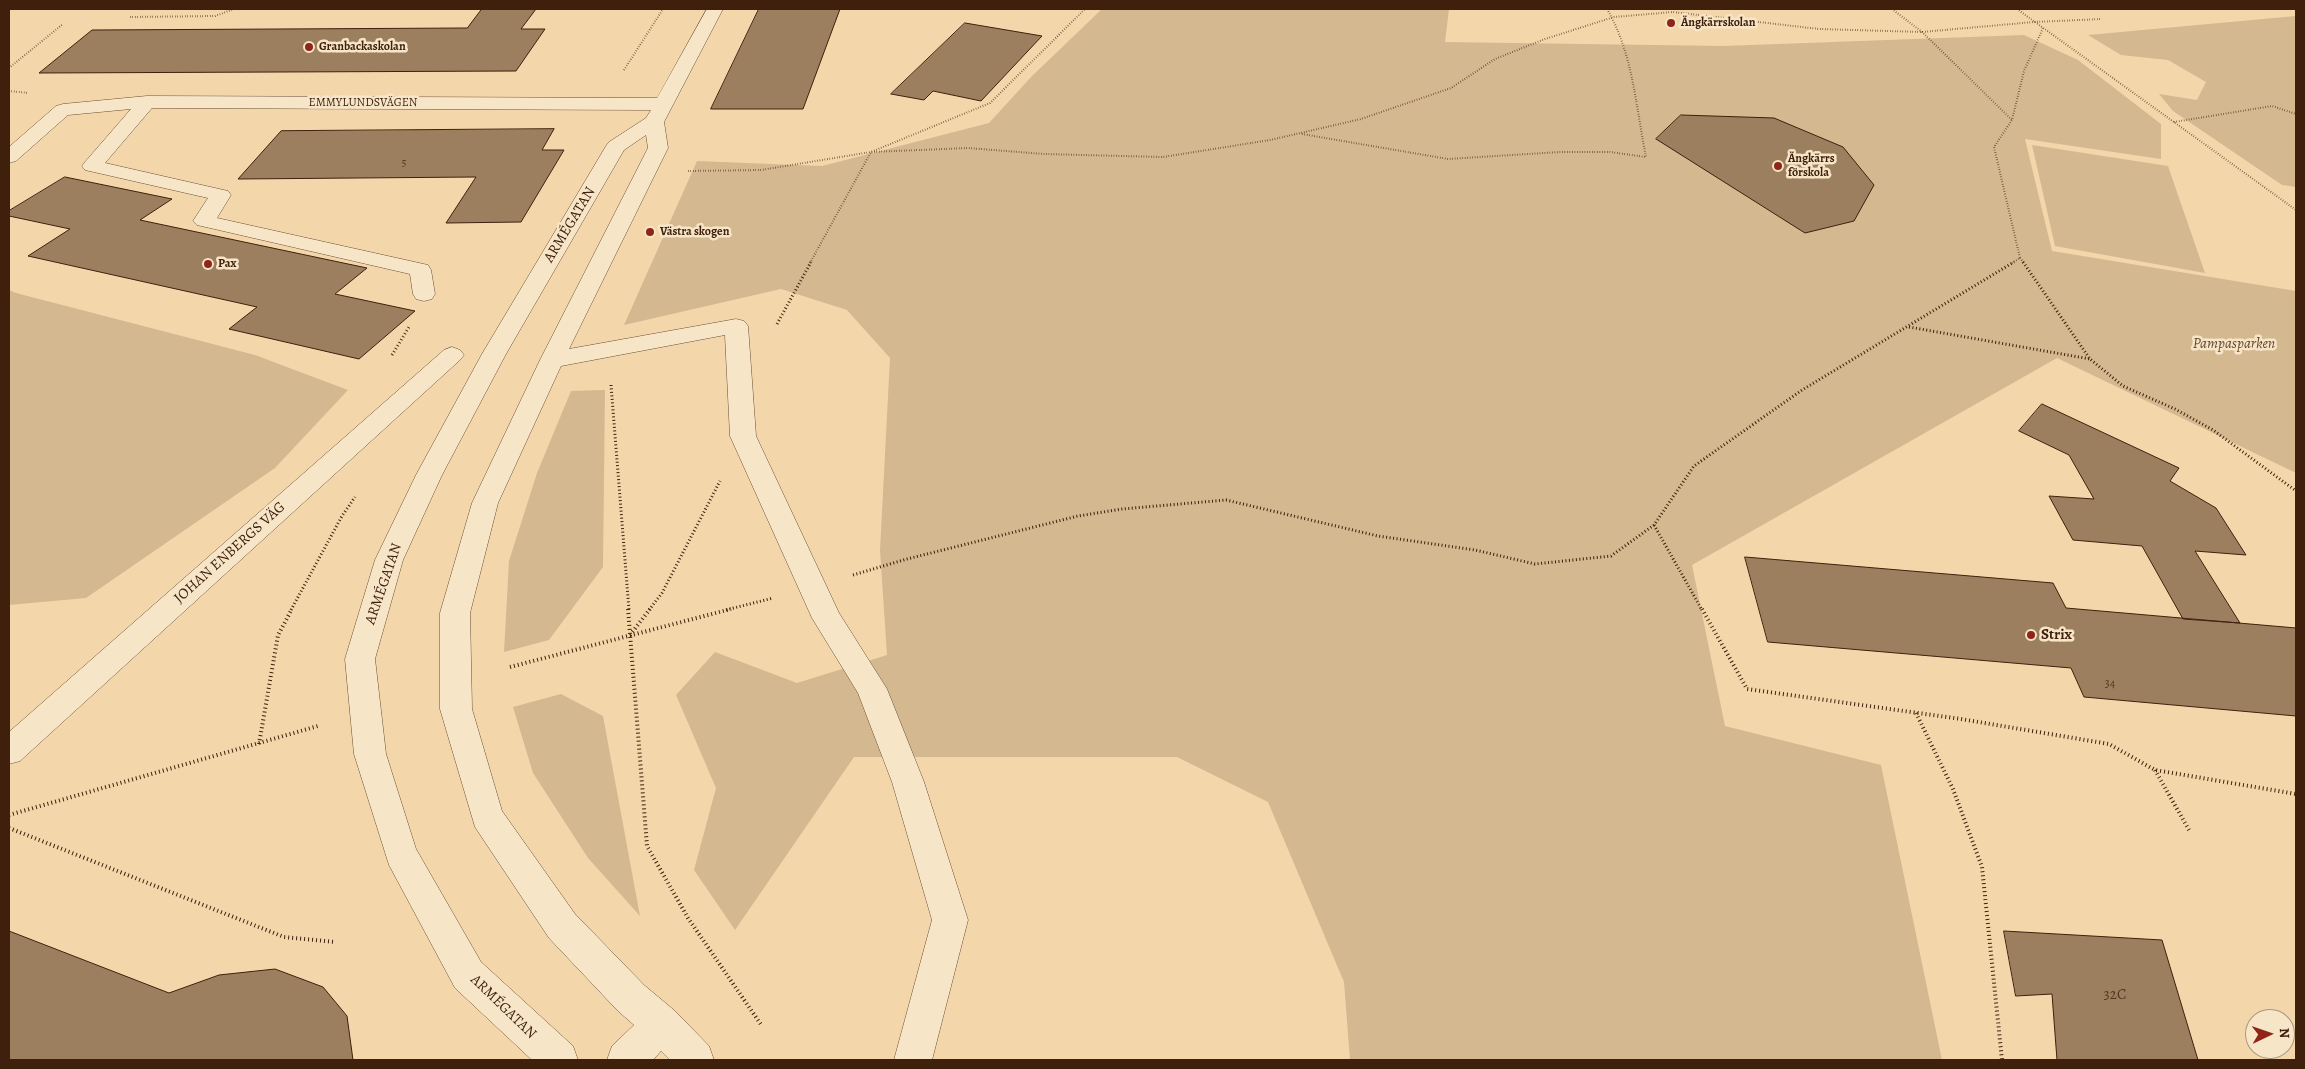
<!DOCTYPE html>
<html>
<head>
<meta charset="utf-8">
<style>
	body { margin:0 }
	#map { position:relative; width:2305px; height:1069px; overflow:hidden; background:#f3d7ab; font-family:Alegreya,serif }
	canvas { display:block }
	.frame { position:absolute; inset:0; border:10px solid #3e200d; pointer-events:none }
	.north { position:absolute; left:2245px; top:1009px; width:50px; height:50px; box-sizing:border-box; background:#f7e5c8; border:1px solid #ad967d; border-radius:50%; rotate:87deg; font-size:14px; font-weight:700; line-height:20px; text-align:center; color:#3e200d }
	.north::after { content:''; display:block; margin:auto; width:18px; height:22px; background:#8f2418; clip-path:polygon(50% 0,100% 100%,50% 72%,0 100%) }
</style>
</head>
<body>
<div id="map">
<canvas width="2305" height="1069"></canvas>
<div class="frame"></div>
<div class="north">N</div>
</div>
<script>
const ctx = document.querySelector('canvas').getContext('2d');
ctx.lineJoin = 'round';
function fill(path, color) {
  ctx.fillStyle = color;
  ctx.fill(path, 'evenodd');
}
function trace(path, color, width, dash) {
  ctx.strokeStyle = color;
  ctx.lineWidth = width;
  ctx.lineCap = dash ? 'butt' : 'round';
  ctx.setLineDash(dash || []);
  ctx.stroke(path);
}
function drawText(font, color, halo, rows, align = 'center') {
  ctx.font = font + ' Alegreya,serif';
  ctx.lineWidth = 5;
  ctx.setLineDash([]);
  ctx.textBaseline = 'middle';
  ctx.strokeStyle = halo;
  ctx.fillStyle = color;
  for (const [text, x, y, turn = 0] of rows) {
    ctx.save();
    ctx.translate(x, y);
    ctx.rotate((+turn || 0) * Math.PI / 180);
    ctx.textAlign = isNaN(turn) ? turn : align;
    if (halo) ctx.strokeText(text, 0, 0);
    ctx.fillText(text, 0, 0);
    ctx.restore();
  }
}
fill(new Path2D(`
	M1102 9H1449L1445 42 1723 46 2024 35 2078 60 2161 124V159L2025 139 2052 251 2296 291V473L2057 358 1692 565 1725 726 1881 765 1942 1060H1350L1344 982 1268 802 1177 757H854L735 930 694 870 716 788 676 695 715 652 797 683 887 655 880 550 890 358 847 310 781 289 624 325 697 161 822 166 989 123 1032 76Z
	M2296 16V187L2282 185 2173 111 2159 94 2197 100 2206 82 2168 60 2121 55 2088 35Z
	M2032 145 2168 166 2205 273 2055 246Z
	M9 290 16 293 255 355 348 390 275 468 86 598 9 605Z
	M605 390 603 567 549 640 504 652 509 561 537 473 571 391Z
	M561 694 603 716 640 916 588 858 533 773 513 707Z`), '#d4b890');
const building = new Path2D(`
	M482 9H536L521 29H545L516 71 39 73 92 30 467 28Z
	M759 9H840L803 109H711Z
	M965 23 1042 36 981 101 933 91 924 100 891 94Z
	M1681 115 1774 118 1843 147 1874 185 1854 221 1805 233 1656 139Z
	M554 129 542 150H564L521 222 446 223 476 177 238 179 281 131Z
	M65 177 172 199 140 220 367 268 335 294 415 311 359 359 229 329 257 307 28 256 70 229 9 216V211Z
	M2042 404 2179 468 2170 481 2216 508 2246 555 2195 551 2240 623 2183 619 2142 546 2073 540 2049 496 2094 499 2069 455 2019 431Z
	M1745 557 2053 583 2066 608 2296 628V716L2084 697 2071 668 1768 642Z
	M9 931 169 993 219 975 275 969 323 987 347 1016 353 1060H9Z
	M2004 931 2162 940 2198 1060H2057L2052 994 2016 996Z`);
fill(building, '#9c7f5f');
trace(building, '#3e200d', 1);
const minor = new Path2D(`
	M707 9H723L664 122 668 148 569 349 736 319 744 321 748 326 756 436 839 613 887 689 924 782 968 920 932 1060H894L932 920 892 782 858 693 812 618 730 436 725 335 561 366 498 503 470 613 472 709 502 811 575 914 644 985 675 1011 709 1046 714 1060H670L661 1051 653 1060H607L612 1046 634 1025 618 1011 549 938 475 827 440 709V613L472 503 540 360 648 148 646 135 624 150 506 354 442 475 403 560 375 659 386 754 416 849 481 962 573 1046 578 1060H532L455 988 389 865 354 754 345 659 375 560 416 475 482 354 606 146 609 142 646 118 651 110 152 108 105 163 228 191 231 195 217 218 428 265 431 270 435 294 432 299 424 301 416 299 413 294 410 274 197 225 193 221 208 198 85 170 82 166 85 162 131 109 68 115 16 161 9 163V147L56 106 63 104 147 96 657 98Z
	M452 347 460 350 464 355 460 360 20 761 9 764V732L444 350Z`);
trace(minor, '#6b4e34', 1);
trace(new Path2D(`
	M1892 9 1922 32 2012 120
	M2017 9 2296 210
	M130 17 215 16 234 9
	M9 68 63 24
	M624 70 663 9
	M9 91 28 93
	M2174 122 2272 106 2296 114
	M1302 134 1448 159 1560 152H1610L1646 157C1636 108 1633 53 1607 9
	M688 171 761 170 871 152 968 148 1044 154 1163 157 1270 140 1361 119 1451 88 1495 59 1545 39 1614 17 1673 12 1819 29 1922 32 2034 22 2102 19
	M2020 258 2024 263
	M810 263 871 152 990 103 1085 9
	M2012 263 2020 258 1994 147 2012 120 2024 71 2043 28`), '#3e200d', 2, [0.5, 2]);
trace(new Path2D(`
	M2023 262 2090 359 2123 386 2175 409 2213 430 2296 491
	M777 324 811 262
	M1909 327 2090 359
	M392 355 409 327
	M611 385 629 610
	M1654 525 1702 610
	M853 575 907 559 1078 516 1122 509 1226 500 1378 536 1475 550 1535 564 1611 556 1654 525 1694 466 1802 390 2014 262
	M291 610 342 516 355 497
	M649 610 662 593 720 481
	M726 610 773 598`), '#3e200d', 3, [1, 2.5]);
trace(new Path2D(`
	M628 609 647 846 688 918 762 1026
	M1702 609 1747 689 1961 719 2109 744 2155 770 2296 794
	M630 635 650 609
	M510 667 731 609
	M1916 713 1953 789 1982 867 2002 1060
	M259 744 278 635 292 609
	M2155 770 2189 830
	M9 815 318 726
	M9 828 284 937 335 942`), '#3e200d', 4, [1, 3]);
fill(minor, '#f7e5c8');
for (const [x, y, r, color] of [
	[1671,23,5,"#8f2418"],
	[309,47,5,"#8f2418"],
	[1778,166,5,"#8f2418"],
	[650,232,5,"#8f2418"],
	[208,264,5,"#8f2418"],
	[2031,635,5,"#8f2418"]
]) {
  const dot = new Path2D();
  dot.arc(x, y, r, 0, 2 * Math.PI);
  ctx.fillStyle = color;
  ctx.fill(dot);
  trace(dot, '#f7e5c8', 2);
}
drawText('11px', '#563822', null, [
	["5",404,163]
]);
drawText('bold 12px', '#3e200d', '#f7e5c8', [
	["Ängkärrskolan",1681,23],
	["Granbackaskolan",319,47],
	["Ängkärrs",1788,159],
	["förskola",1788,173],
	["Västra skogen",660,232],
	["Pax",218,264]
], 'left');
drawText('12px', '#3e200d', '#f7e5c8', [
	["EMMYLUNDSVÄGEN",363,103]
]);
drawText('12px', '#563822', null, [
	["34",2110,684]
]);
drawText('15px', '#3e200d', '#f7e5c8', [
	["ARMÉGATAN",570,225,-59],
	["JOHAN ENBERGS VÄG",230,553,-42],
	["ARMÉGATAN",384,584,-71],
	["ARMÉGATAN",503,1007,44]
]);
drawText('italic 15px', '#64462e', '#f7e5c8', [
	["Pampasparken",2234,344]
]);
drawText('bold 15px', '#3e200d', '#f7e5c8', [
	["Strix",2041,635]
], 'left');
drawText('15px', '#563822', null, [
	["32C",2115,995]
]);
</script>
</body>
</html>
